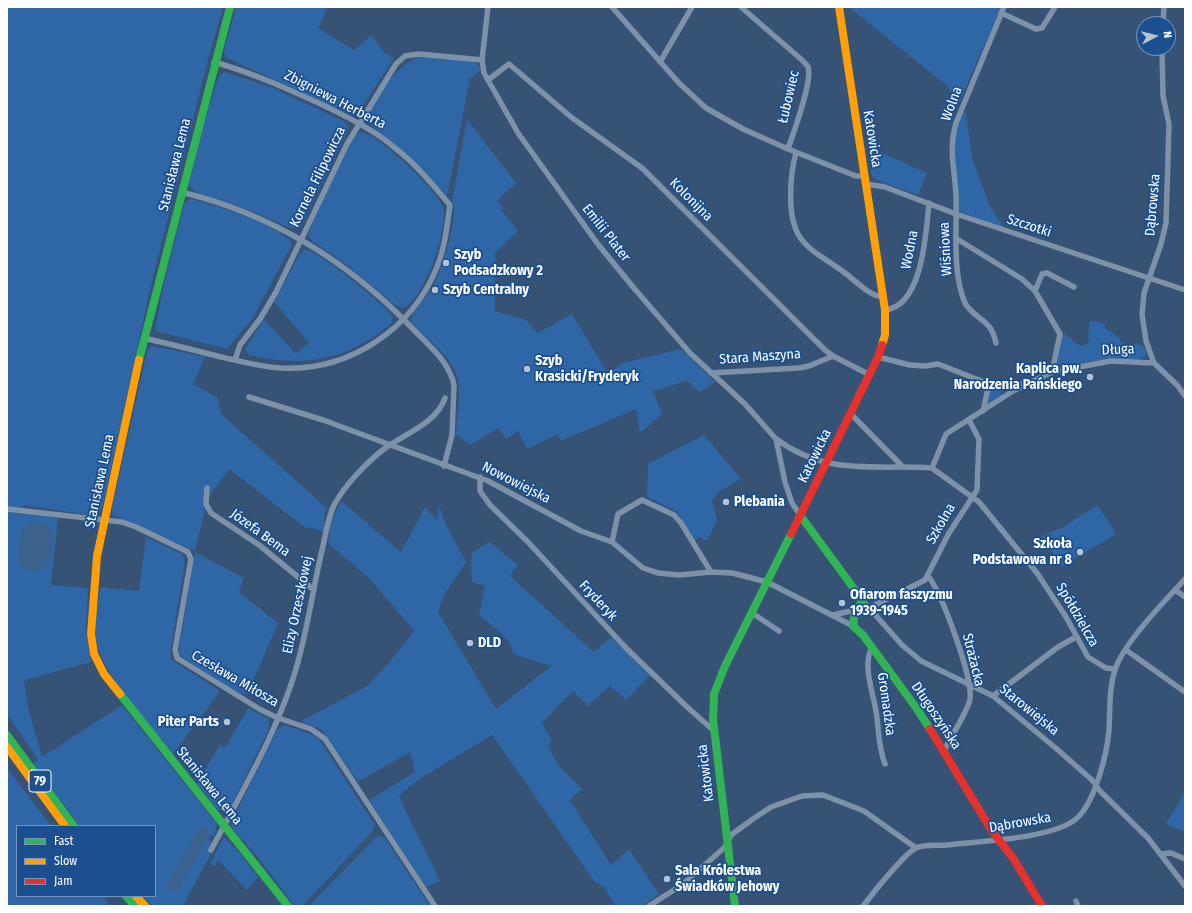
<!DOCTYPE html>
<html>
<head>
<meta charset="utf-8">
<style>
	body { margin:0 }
	#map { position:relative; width:1192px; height:913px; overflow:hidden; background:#365274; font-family:"Fira Sans Condensed",sans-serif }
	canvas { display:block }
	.frame { position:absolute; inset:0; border:8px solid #fff; pointer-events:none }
	.legend { position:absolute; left:16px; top:825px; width:140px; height:72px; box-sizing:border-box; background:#1b4f8f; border:1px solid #7695bc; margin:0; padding:5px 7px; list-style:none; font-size:12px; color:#fff }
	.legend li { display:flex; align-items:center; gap:8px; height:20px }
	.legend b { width:20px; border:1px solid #7695bc }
	.north { position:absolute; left:1136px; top:16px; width:40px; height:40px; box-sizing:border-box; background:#1b4f8f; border:1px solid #7695bc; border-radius:50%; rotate:83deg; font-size:11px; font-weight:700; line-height:16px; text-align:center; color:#fff }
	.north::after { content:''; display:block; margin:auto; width:14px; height:18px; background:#b9c2ce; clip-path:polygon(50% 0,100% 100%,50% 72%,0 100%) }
</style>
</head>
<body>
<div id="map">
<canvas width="1192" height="913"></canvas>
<div class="frame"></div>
<ul class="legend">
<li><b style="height:5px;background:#30b455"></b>Fast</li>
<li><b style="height:5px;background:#ff9f0a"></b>Slow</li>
<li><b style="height:5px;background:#e5322d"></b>Jam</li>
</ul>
<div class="north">N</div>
</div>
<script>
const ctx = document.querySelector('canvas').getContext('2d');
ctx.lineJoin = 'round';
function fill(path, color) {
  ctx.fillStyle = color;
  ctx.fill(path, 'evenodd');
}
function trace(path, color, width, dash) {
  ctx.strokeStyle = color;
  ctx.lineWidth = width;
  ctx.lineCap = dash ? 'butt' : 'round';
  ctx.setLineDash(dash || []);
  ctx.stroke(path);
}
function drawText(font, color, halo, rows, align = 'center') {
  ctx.font = font + ' "Fira Sans Condensed",sans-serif';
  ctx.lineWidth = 3.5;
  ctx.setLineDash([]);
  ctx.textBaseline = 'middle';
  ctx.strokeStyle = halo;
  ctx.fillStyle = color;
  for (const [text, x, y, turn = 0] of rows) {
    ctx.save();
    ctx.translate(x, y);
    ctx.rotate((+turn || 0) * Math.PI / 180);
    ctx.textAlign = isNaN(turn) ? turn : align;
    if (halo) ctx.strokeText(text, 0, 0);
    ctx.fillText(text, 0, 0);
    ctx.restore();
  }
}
fill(new Path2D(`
	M7 7H223L208 60 152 281 102 509 98 514 90 515 23 505 24 513 58 518 51 585 88 588 86 632 91 662 24 680 29 711 42 757 122 705 217 824 214 837 211 835 208 840 214 843V848L183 906H152L143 896H155V826H80L33 763 38 760 7 714Z
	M236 7H328L318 28 354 50 371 35 384 52 394 58 359 112 349 114 225 57 224 52Z
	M849 7H1001L959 103 946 85Z
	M421 57 474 61 480 67V71L470 79 447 196 408 155 367 122V116C380 95 395 63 421 57Z
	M225 72 273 88 343 121 348 126 347 132 300 228H290L251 211 196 192 189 185 201 133 219 75Z
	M962 112 966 113 972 157 989 205 1004 228 958 211 953 158 955 137Z
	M467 119 516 183 498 200 503 208 502 211 518 231 495 253V311L526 320 538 333 572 314 608 374 623 363 681 349 715 382 700 392 687 381 653 391 662 414 640 433 636 409 561 441 557 434 527 449 518 431 506 439 499 428 470 445 456 434C457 417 461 398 458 381 454 358 428 340 412 324L411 319C415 308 426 298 432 288 440 274 460 215 452 201Z
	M361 132C376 132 442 194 444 209 447 232 425 297 404 308L396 306 351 268 312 241 308 235 316 215 349 146 354 136Z
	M869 147 927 173 918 195 876 180 871 175Z
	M191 199C214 205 277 224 291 242V246L253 318 227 349 159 332 155 329 164 284 184 204 188 200Z
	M304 250C317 248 383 304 393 316L392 323C346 361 305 368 249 355L245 349 264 319 296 354 309 343 274 302 299 255Z
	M1090 321 1105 323V328L1119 337 1122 343 1142 345 1146 349V356L1140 359 1098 360 1062 367 1059 366C1053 359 1059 340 1064 333L1077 344 1084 346 1089 342 1088 336Z
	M153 346 205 357 193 384 218 398 221 414 327 508 324 515V532L309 527 307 529 229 469 208 498 195 551 113 515 112 508 146 356 149 348Z
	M996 386 1000 390 1001 395 988 404 991 387Z
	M704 435 741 479 720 491 712 500 717 520 707 541 699 537 694 541 678 512 647 497 648 464Z
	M341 501 401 552 425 507 437 520 439 505 446 525 466 562 445 594 438 612 496 709 551 666 513 654C512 637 490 626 479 615L485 586 472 582 471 560 472 553 489 542 518 565 510 576 594 652 611 637 651 677H648L626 700 610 686 588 706 573 691 542 723 552 741 548 746 559 766 582 789 570 800 611 865 629 849 659 894 642 906H615L604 887 594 881 492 735 421 778 399 795C411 825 427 852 440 881L426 887 369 800 415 772 410 752 358 782 322 730 301 721 367 686 387 665 414 631 370 579 328 543 331 522Z
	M1098 505 1116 534 1061 567 1042 536 1061 528Z
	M146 537 182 554 185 561 170 654 172 660 220 691 173 754C151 726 100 673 96 638 94 622 98 603 100 587L139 591Z
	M195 552 244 578 239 592 278 623 247 695 236 692 179 655V649Z
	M248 708 267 718 269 721 268 731 230 809 221 811 217 809 197 784 220 744 225 748Z
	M285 725 313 735 319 739 375 825 372 832 303 905 295 906 293 904 257 856 232 828 231 823 277 730 282 726Z
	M7 768 51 826H17V896H103L110 906H7Z
	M1185 791V832L1166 824Z
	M381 836 385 838 430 906H370L368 903 365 906H309L376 837Z
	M225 838 239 852 258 877 247 890 218 860 215 866 210 864 223 839Z`), '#2f66a5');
fill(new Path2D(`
	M30 522 47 524 53 533C51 554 54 578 24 568L19 561C19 549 19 527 30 522Z
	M200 827 208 831 209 834 178 890 175 891 168 887 167 884Z`), '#3b618d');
trace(new Path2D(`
	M488 7 482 60 484 73 518 133 597 243 633 287 690 353 745 404 776 439 785 482 792 503 800 515
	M612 7 679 83 706 108 743 129 788 149 856 176H865
	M741 7 802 60C804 62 807 65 808 67 813 81 793 134 788 149
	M1001 13 1036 29 1042 28 1055 7
	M1163 24 1164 7
	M1162 48 1163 96 1169 124 1166 223 1161 244 1144 293 1142 314 1146 341 1154 363 1177 385 1185 396
	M660 62 692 7
	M488 80 509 64 571 117 642 168 825 350 833 356 870 375
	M796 153C790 174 787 214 798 234 808 252 830 261 845 273 856 281 869 296 883 297
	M866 184 885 187 956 214 1185 290
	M181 192C272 214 349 262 413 329 429 346 449 361 454 385L452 435 444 466
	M957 239 1022 279 1035 291 1060 334 1052 372
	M1035 291 1042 274 1047 273 1074 287
	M885 310C923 306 926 232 929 203
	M144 338C169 344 195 350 221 357 240 361 260 367 280 368 348 372 412 330 437 267 445 247 447 226 450 205 433 185 416 164 395 148 374 130 349 118 325 106 288 89 253 73 214 62
	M996 343C995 339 994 335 992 331 987 320 970 314 965 303 952 273 957 229 956 196 955 168 948 152 956 123L1004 7
	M878 357 910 365 925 366 938 364 989 384H1025
	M235 360 240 345 260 319 276 292 347 144 396 64 405 56 419 54 482 60
	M711 373 799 368 809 366 833 356
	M249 397 323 420 488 481 581 531 612 542 643 568 658 573 679 575 711 572 732 573 744 576 767 582 853 626
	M983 411 989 384
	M851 414 902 466
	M776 439C828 477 874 464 932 468L936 471 979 502 1037 573 1066 617 1088 657 1106 668 1115 669
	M932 468 946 434 1013 391 1052 372 1111 361 1154 363
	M480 477V491L490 505 528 542 626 648 685 705 714 731
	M207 488 206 504 211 513 259 545 314 590
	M7 509 122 522 136 527 188 552 191 559 175 650 177 658 261 710 278 718 311 729 325 739 435 906
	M612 542 618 514 642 500 674 515 681 523 711 572
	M928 576C942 593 973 678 970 699 968 711 950 738 944 751
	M1175 590 1185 597
	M863 601 902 645 921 661 993 696 1058 750 1092 780 1100 791 1148 838 1185 886
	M869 608 925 580 949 533 977 490 979 439 969 420
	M752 613 779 631
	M833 615 855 610
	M872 647C862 665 873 692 876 711 879 729 878 747 885 764
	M1126 650 1185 692
	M993 696 1058 647 1076 637
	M211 850C243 790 282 724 299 658 309 621 314 583 323 546 326 532 328 518 334 505 345 485 366 463 384 449 405 433 436 424 445 398
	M1162 854 1171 853 1185 859
	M1076 901 1078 906
	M649 906 683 884 725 847 731 835 753 819 771 807 802 796 823 795 864 811 916 848
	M863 906C873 893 904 854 916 848 924 844 938 846 946 845 978 841 1052 839 1076 819 1095 803 1107 754 1109 730 1110 710 1109 689 1115 670 1124 642 1165 601 1185 579`), '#7d92a8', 5.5);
trace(new Path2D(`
	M139 360 230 7
	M800 515 863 601 855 610 853 626 863 635 917 709 930 729
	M120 694 288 906
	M7 735 74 826
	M126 896 135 906
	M735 906 713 719 714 694 725 666 791 534`), '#30b455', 8);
trace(new Path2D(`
	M839 7 885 310V335L882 345
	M120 694 104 674 94 654 91 634 97 556 139 360
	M7 747 65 826
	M136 896 145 906`), '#ff9f0a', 8);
trace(new Path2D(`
	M791 534 878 357 882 345
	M930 729 992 831 1013 858 1042 906`), '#e5322d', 8);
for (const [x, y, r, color] of [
	[446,263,4,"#b9c2ce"],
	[435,290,4,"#b9c2ce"],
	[527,369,4,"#b9c2ce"],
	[1090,377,4,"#b9c2ce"],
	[726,502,4,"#b9c2ce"],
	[1080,552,4,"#b9c2ce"],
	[842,603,4,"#b9c2ce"],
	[470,643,4,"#b9c2ce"],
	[227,722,4,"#b9c2ce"],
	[667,879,4,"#b9c2ce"]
]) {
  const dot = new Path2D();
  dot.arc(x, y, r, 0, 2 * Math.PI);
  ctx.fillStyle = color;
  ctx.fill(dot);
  trace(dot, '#1b4f8f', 1.5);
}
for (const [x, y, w] of [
	[40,781,22]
]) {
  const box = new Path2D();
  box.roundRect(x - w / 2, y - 11, w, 22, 3);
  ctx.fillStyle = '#1b4f8f';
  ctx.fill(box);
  trace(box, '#fff', 1);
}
drawText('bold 13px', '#fff', null, [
	["79",40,781]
]);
drawText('14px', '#fff', '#1b4f8f', [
	["Łubowiec",789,97,-77],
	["Zbigniewa Herberta",335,100,27],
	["Wolna",952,104,-70],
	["Katowicka",872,139,81],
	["Stanisława Lema",175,165,-76],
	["Kornela Filipowicza",318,177,-64],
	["Kolonijna",691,200,45],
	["Dąbrowska",1153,205,-85],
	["Szczotki",1029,226,18],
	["Emilii Plater",606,233,52],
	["Wiśniowa",946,249,-93],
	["Wodna",910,250,-79],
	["Długa",1118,350,-2],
	["Stara Maszyna",760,357,-4],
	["Katowicka",815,456,-64],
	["Stanisława Lema",100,481,-78],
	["Nowowiejska",516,483,27],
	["Szkolna",941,524,-60],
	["Józefa Bema",260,533,36],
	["Fryderyk",598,601,47],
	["Elizy Orzeszkowej",298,605,-78],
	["Spółdzielcza",1077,615,60],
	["Strażacka",973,660,76],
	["Czesława Miłosza",235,679,30],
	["Gromadzka",886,704,82],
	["Starowiejska",1029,710,39],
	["Długoszyńska",936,716,56],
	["Katowicka",706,773,-97],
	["Stanisława Lema",209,786,51],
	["Dąbrowska",1020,823,-10]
]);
drawText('bold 14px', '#fff', '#1b4f8f', [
	["Szyb",454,255],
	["Podsadzkowy 2",454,271],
	["Szyb Centralny",443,290],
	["Szyb",535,361],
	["Krasicki/Fryderyk",535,377],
	["Kaplica pw.",1082,369,"right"],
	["Narodzenia Pańskiego",1082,385,"right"],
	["Plebania",734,502],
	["Szkoła",1072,544,"right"],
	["Podstawowa nr 8",1072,560,"right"],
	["Ofiarom faszyzmu",850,595],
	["1939-1945",850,611],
	["DLD",478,643],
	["Piter Parts",219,722,"right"],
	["Sala Królestwa",675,871],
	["Świadków Jehowy",675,887]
], 'left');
</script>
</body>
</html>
